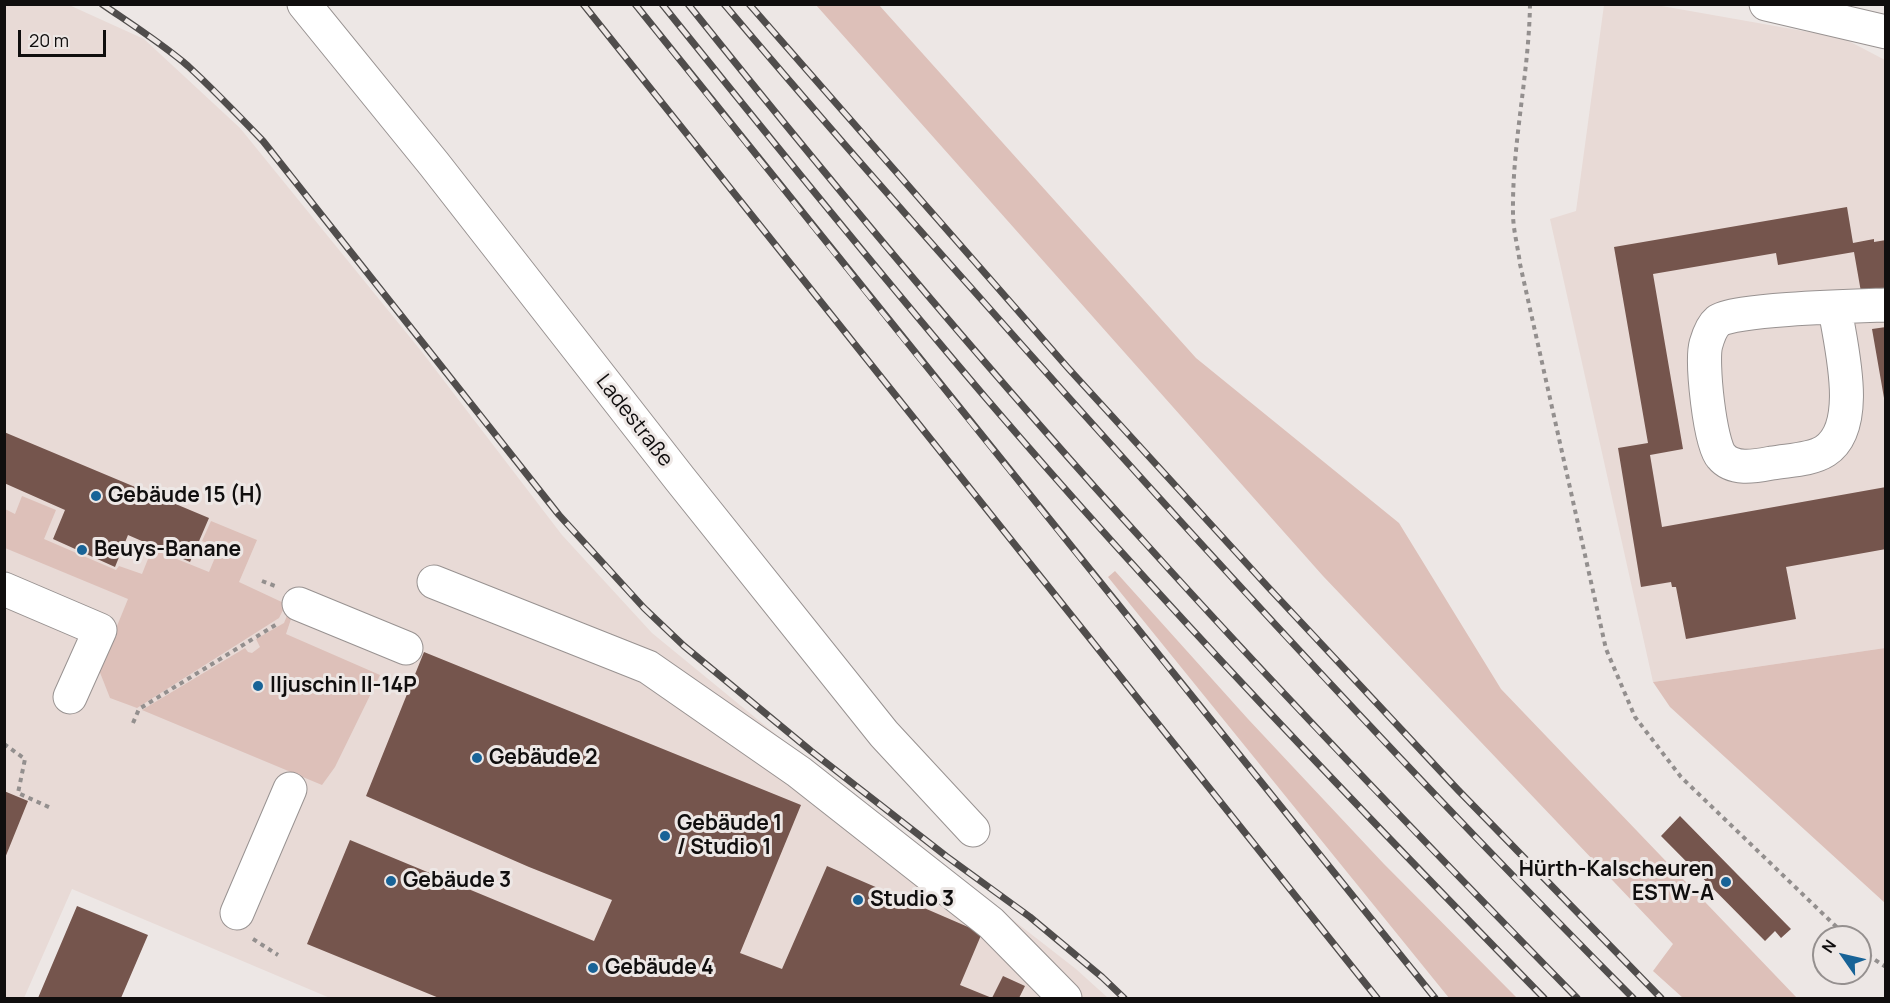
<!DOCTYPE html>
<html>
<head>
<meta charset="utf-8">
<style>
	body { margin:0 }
	#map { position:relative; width:1890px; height:1003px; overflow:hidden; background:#ede7e5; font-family:Manrope,sans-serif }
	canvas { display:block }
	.frame { position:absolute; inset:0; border:6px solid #100e0e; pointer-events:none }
	.north { position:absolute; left:1812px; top:925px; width:60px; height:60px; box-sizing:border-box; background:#ede7e5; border:2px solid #95908f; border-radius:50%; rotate:304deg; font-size:16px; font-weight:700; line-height:24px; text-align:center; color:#100e0e }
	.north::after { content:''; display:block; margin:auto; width:21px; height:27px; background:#186397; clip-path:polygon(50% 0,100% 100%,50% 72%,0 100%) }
	.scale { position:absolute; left:18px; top:30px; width:88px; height:27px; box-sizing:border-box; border:3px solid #100e0e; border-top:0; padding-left:8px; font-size:18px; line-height:21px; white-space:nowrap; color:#100e0e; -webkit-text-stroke:4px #ede7e5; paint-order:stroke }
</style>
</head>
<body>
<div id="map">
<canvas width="1890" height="1003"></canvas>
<div class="frame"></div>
<div class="north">N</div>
<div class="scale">20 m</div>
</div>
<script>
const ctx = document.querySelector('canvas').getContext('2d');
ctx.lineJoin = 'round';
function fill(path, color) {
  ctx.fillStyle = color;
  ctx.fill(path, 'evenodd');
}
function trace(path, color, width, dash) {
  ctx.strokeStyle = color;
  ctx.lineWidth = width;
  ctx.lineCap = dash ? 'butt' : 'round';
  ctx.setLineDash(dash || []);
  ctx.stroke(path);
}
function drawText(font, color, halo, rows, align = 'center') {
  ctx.font = font + ' Manrope,sans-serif';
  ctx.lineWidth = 6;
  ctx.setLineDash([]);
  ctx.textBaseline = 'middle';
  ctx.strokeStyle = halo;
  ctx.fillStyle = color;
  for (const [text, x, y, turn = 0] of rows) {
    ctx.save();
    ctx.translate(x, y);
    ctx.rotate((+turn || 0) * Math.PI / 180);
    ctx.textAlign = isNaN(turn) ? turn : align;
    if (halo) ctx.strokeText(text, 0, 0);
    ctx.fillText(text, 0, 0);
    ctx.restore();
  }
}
fill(new Path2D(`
	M5 4 69 5 144 39 240 128 422 352 562 535 652 633 807 760 1076 969 1108 998H330L72 889 24 998H5Z
	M1604 5H1656L1843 38 1885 60V648L1653 682 1550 219 1576 211Z`), '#e8dad6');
fill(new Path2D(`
	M816 5H879L1196 358 1399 523 1501 689 1797 998H1683L1653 971 1673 944 1323 576Z
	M22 496 56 510 44 539 116 570 119 566 142 574 152 549 209 572 219 548 202 541 211 521 257 540 239 582 286 604 279 618 137 708 110 698 99 670 128 599 5 548V509L15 514Z
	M1115 571 1248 719 1384 864 1517 998H1449L1108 577Z
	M291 606 295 607 286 634 380 675 335 767 322 785 142 710 245 648 248 652 252 653 260 647 256 639 284 623Z
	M1885 648H1886L1885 903 1670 707 1653 682Z`), '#ddc0b9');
fill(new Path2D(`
	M1847 207 1853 243 1874 239V242L1886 240V288L1861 292 1854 252 1778 265 1776 253 1653 274 1683 449 1650 455 1662 527 1886 487V549L1786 567 1796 619 1686 639 1676 587H1672L1671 582 1641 587 1618 448 1648 443 1614 247Z
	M1886 327V398H1884L1872 329Z
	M4 432 209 518 190 562 128 535 115 567 53 539 65 510 4 483Z
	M424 652 801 805 740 953 782 969 827 866 982 933 960 985 992 998H439L307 944 350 840 594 941 612 900 529 867 366 796Z
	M4 791 28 801 5 858H4Z
	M1680 816 1791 929 1781 938 1775 931 1765 941 1661 836Z
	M77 906 148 935 121 998H38Z
	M1003 976 1025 986 1019 998H992Z`), '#75554d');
const minor = new Path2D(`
	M304 4 434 164 680 479 884 734 973 830
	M1766 4 1886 32
	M1835 308C1840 344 1863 426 1825 451 1811 460 1789 460 1772 463 1756 466 1733 471 1721 456 1710 444 1701 361 1706 344 1708 337 1712 326 1718 321 1733 309 1859 306 1886 305
	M434 582 648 667 799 772 991 923 1065 998
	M4 589 100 630 70 697
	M299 604 406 648
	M237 913 290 789`);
trace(minor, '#989291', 35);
trace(new Path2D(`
	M1530 4C1529 74 1512 143 1513 213 1513 230 1518 247 1520 264L1606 649 1635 717 1681 777 1847 937
	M262 581 275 586
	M133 723 139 709 277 624
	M4 744 25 759 18 793 51 808
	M253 939 278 955
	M1860 950 1886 967`), '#938f8e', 4, [4.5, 4.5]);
trace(minor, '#fff', 33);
const rail = new Path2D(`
	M102 4C131 24 161 43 188 66 214 90 238 115 263 141L559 515 644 608 684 646 811 751 946 856 1030 917 1102 977 1124 998
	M583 4 1377 998
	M635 4C901 337 1169 667 1435 998
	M662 4C768 136 875 268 985 397 1163 605 1353 802 1544 998
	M688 4C836 189 988 371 1148 546 1287 700 1432 850 1577 998
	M724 4C806 101 889 196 973 290 1187 532 1405 769 1633 998
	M749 4 1068 368 1268 587 1458 790 1661 998`);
trace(rail, '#504d4c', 7);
trace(rail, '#ede7e5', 4.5, [14]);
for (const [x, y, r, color] of [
	[96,496,6,"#186397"],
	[82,550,6,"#186397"],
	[258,686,6,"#186397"],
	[477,758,6,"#186397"],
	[665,836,6,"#186397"],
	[391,881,6,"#186397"],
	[1726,882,6,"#186397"],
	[858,900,6,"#186397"],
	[593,968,6,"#186397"]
]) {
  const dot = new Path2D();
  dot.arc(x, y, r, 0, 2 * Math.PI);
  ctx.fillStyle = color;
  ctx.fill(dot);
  trace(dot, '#ede7e5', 2);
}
drawText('21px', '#100e0e', '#ede7e5', [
	["Ladestraße",634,421,52]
]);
drawText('bold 21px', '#100e0e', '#ede7e5', [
	["Gebäude 15 (H)",108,496],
	["Beuys-Banane",94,550],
	["Iljuschin Il-14P",270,686],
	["Gebäude 2",489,758],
	["Gebäude 1",677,824],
	["/ Studio 1",677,848],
	["Hürth-Kalscheuren",1714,870,"right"],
	["ESTW-A",1714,894,"right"],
	["Gebäude 3",403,881],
	["Studio 3",870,900],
	["Gebäude 4",605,968]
], 'left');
</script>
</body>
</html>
